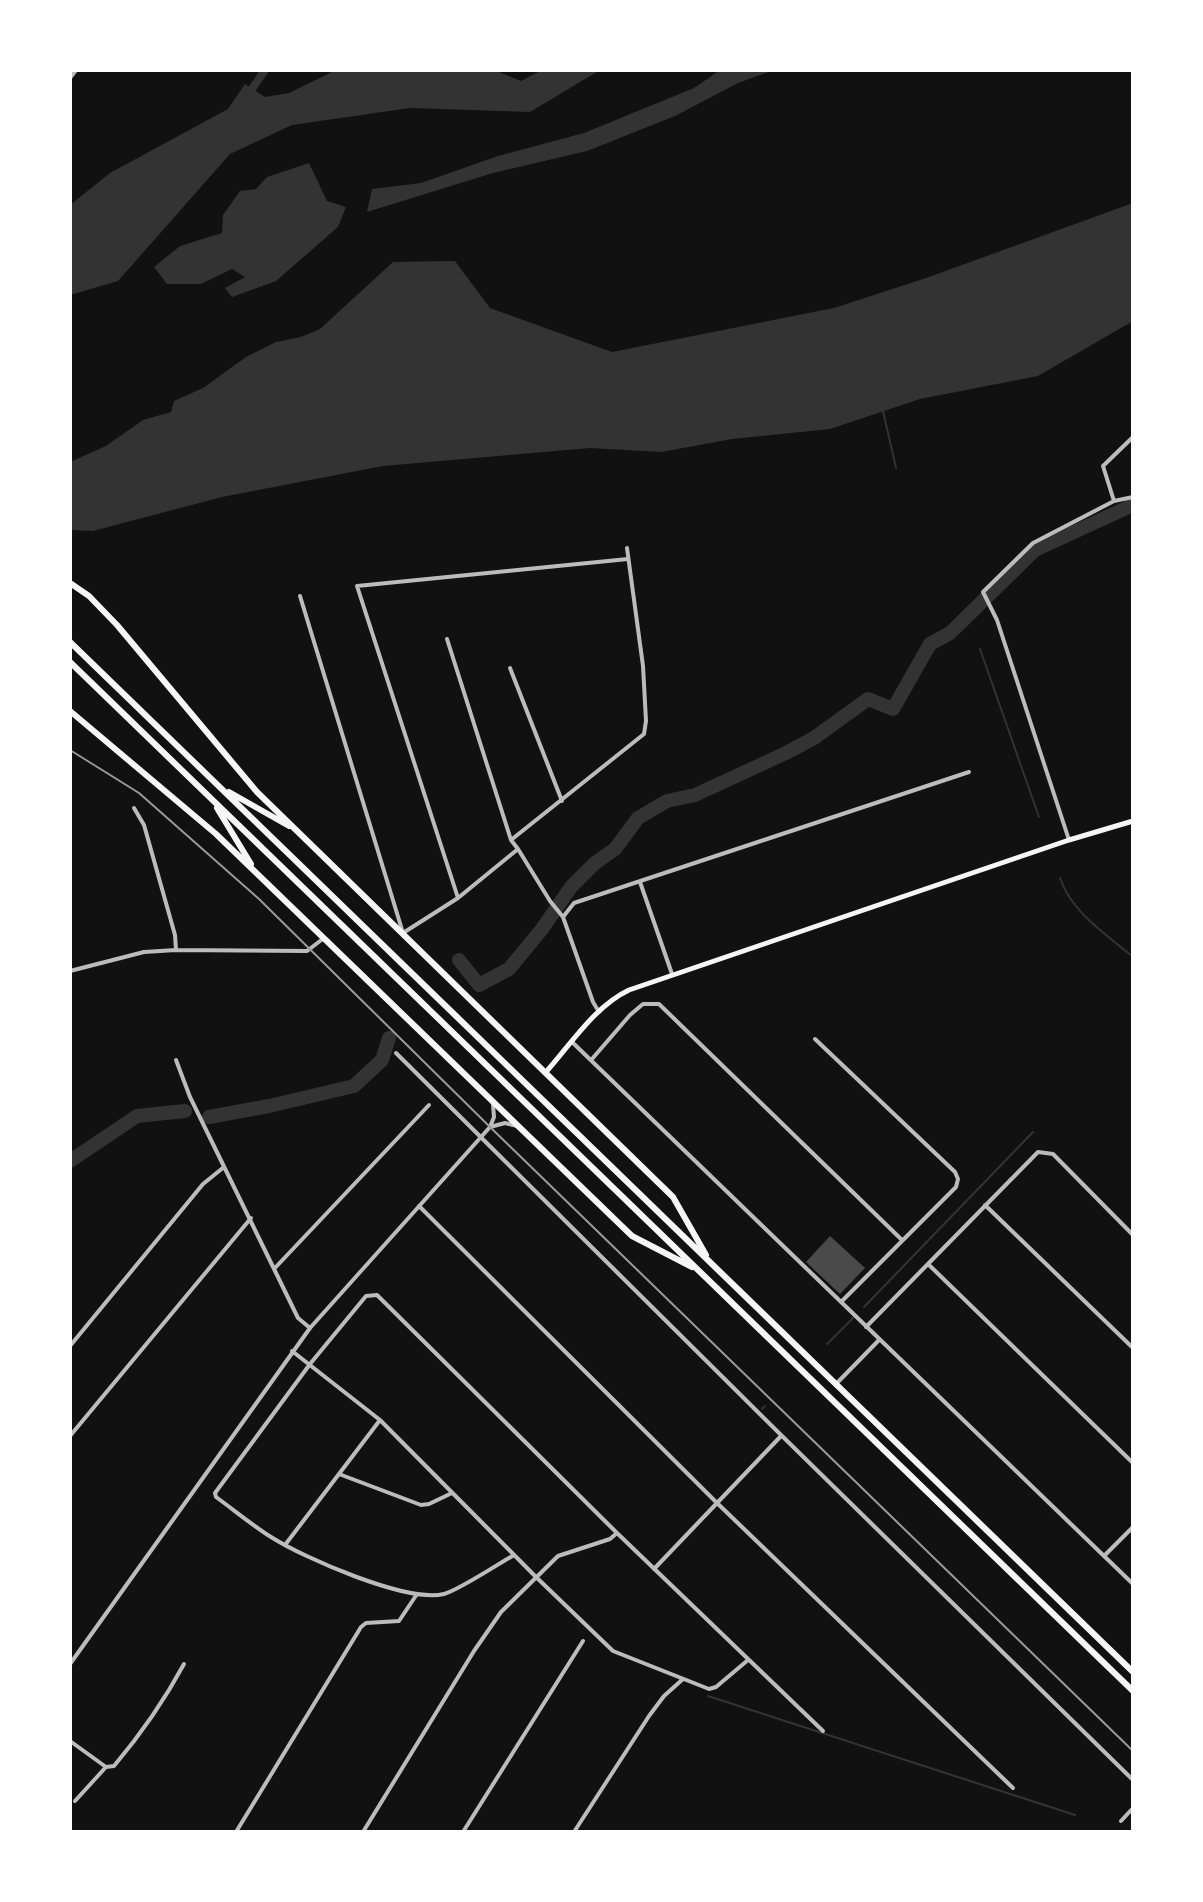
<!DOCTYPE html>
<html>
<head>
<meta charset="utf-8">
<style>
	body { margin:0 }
	#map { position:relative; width:1203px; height:1902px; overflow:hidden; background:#111; font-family:Manrope,sans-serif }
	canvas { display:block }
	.frame { position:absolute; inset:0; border:72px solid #fff; pointer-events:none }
</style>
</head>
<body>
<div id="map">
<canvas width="1203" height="1902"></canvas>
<div class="frame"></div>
</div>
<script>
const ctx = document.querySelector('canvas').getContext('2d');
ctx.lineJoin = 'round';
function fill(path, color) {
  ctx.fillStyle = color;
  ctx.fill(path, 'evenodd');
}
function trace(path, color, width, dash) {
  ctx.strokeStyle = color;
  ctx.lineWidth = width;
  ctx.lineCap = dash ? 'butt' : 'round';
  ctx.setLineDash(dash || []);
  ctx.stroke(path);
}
fill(new Path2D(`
	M336 70H494L521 81 542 70H600L530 112 410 108 292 125 230 154 118 281 70 295V205L110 173 228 109 245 84 265 97 289 93Z
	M720 70H774L738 83 675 116 587 151 493 173 367 212 372 189 421 183 498 156 584 133 694 88Z
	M309 163 327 201 346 207 338 227 276 281 232 297 225 288 245 277 232 269 201 284H167L154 267 180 246 222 233 223 215 240 191 256 189 267 177Z
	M1133 203V321L1038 376 920 399 830 429 732 439 661 452 590 448 383 466 222 497 93 531 70 530V462L106 446 143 420 171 412 174 401 203 388 246 357 276 342 301 337 320 329 393 262 455 261 490 308 612 352 834 308 926 278Z`), '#333');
trace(new Path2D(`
	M883 411 896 468
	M980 649 1039 817
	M1060 878C1072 913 1106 934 1133 957
	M864 1307 1033 1132
	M827 1344 853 1318
	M762 1409 765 1406
	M708 1696 1075 1815`), '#333', 2);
trace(new Path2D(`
	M252 89 265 70`), '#333', 8);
trace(new Path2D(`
	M459 960 479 985 509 969 542 929 571 887 595 863 615 849 638 818 667 801 695 795 786 753 814 738 868 699 893 709 930 644 950 633 1035 550 1133 505
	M209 1117 269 1106 354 1086 382 1060 389 1038
	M70 1161 137 1116 185 1111`), '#333', 14);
fill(new Path2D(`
	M830 1236 865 1268 840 1294 806 1262Z`), '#4a4a4a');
trace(new Path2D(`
	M70 78 76 70
	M1114 501 1103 466 1133 437
	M300 596 403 933 458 898 518 849 511 840 644 734 646 721 643 666 627 548
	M447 639 511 840
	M510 668 562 801
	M134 808 144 825 175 935 176 950
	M1069 840 997 620 983 592 1033 543 1114 501 1133 497
	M518 849 550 901 563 917 593 1002 599 1012
	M640 882 672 974
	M458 898 357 586 628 559
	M563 917 574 903 969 772
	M70 971 144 952 176 950 307 951 324 938
	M815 1039 955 1172 958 1179 956 1187 841 1302
	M572 1042 1133 1584
	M396 1053 780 1434 1133 1780
	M592 1059 630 1015 643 1004H659L902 1240
	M176 1060 190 1097 298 1318 310 1328
	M985 1205 1133 1348
	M419 1206 716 1502 1013 1788
	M928 1264 1133 1463
	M274 1269 429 1105
	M866 1327 1038 1152 1053 1154 1133 1235
	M70 1346 203 1184 224 1167
	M292 1351 380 1420 536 1577 613 1651 709 1689 716 1687 748 1660
	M836 1384 879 1340
	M70 1436 251 1218
	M339 1474 421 1505 429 1504 452 1493
	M285 1545 380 1420
	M514 1555C498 1564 459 1590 444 1594 407 1603 304 1558 271 1537 252 1525 234 1510 216 1497L215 1493 310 1364 366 1296 377 1295 617 1533 823 1731
	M1104 1556 1133 1527
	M654 1569 781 1436
	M70 1741 106 1767
	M75 1801 106 1767 114 1766C141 1734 164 1701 184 1664
	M1121 1821 1133 1808
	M236 1832 361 1627 366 1623 399 1621 417 1594
	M363 1832 474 1651 501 1612 558 1556 610 1539 617 1533
	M463 1832 583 1641
	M574 1832 649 1716 664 1696 683 1679`), '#bcbcbc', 4);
trace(new Path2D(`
	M493 1105 494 1117 490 1127 505 1123 517 1126
	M70 1664 310 1328 490 1127`), '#bcbcbc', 4);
trace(new Path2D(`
	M546 1072C571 1044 595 1006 629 990L1069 840 1133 821`), '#f5f5f5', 5);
trace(new Path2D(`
	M70 583 89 596 117 625 257 792 673 1197 706 1255
	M70 642 1133 1672
	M70 662 1133 1691
	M70 711 216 834 632 1236 692 1267
	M229 792 289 826
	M217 808 251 864`), '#f5f5f5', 6);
trace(new Path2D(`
	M70 750 139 793 259 899 490 1127 1133 1751`), '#9a9a9a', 2);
</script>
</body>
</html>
